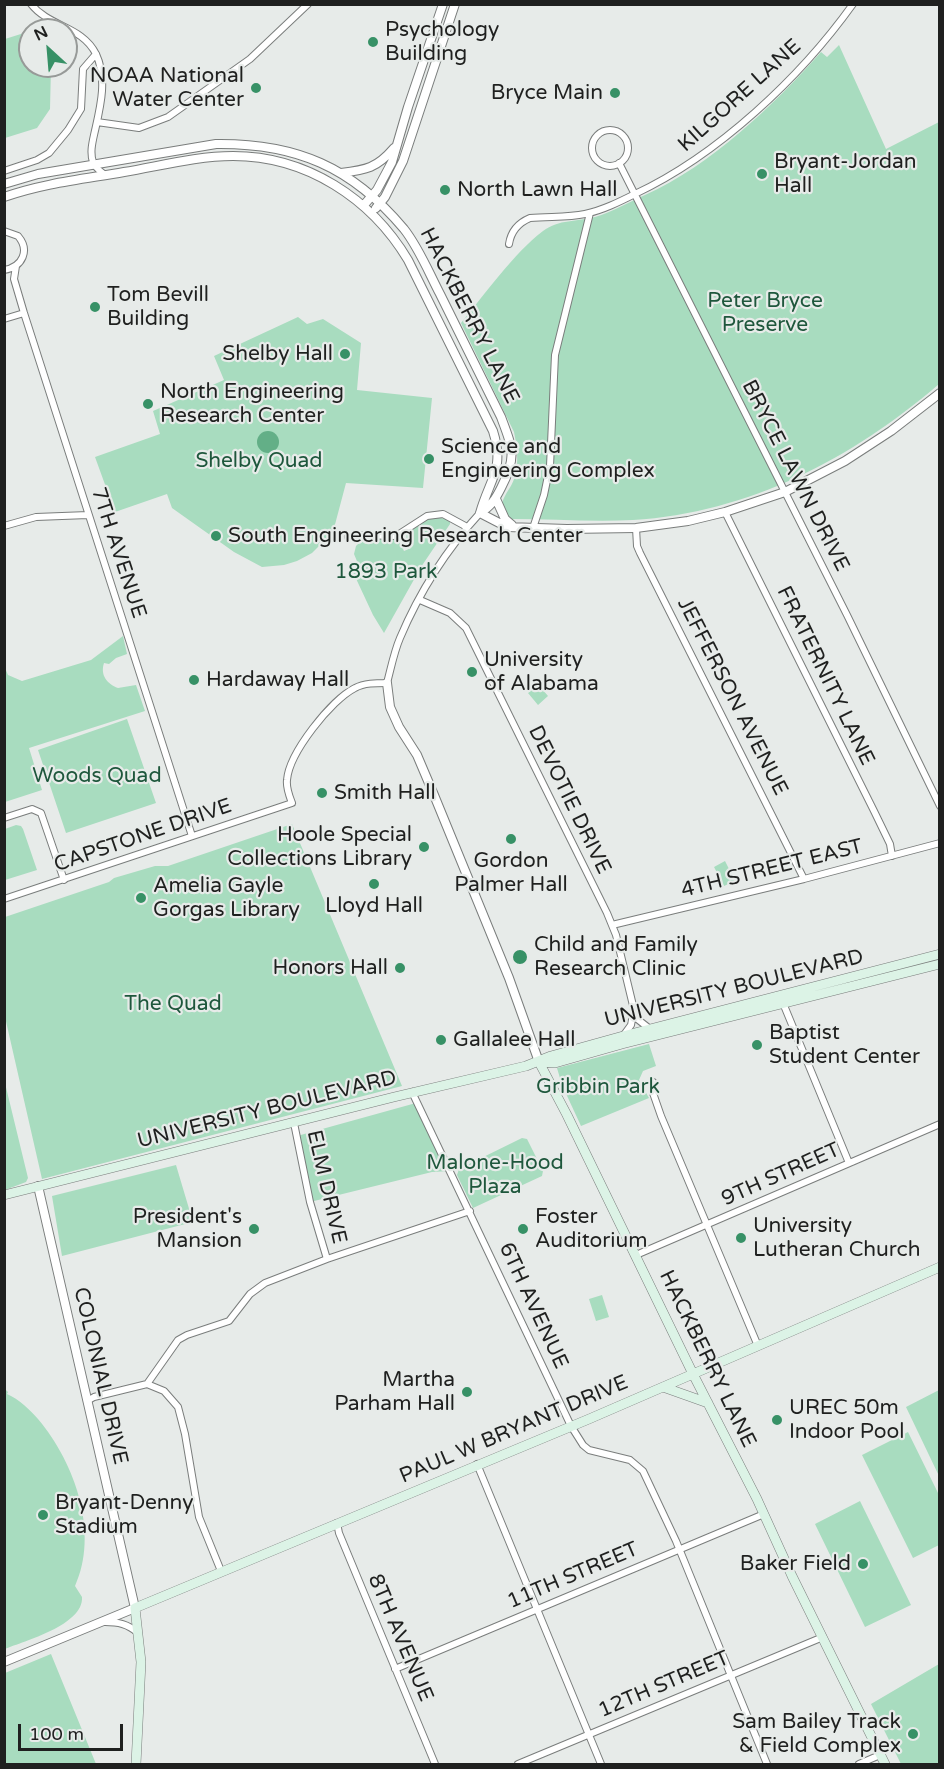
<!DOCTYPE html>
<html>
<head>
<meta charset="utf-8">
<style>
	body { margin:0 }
	#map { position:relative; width:944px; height:1769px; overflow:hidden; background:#e7ebe9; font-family:"Varela Round",sans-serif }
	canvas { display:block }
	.frame { position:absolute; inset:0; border:6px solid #1f201f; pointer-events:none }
	.north { position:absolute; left:18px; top:18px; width:60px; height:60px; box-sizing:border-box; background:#e7ebe9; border:2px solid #979a98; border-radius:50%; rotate:334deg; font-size:16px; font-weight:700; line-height:24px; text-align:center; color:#1f201f }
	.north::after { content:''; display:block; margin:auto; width:21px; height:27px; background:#379166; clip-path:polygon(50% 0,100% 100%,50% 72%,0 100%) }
	.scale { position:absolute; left:18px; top:1724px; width:105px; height:27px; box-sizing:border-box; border:3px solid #1f201f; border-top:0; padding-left:8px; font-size:18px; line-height:21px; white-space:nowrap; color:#1f201f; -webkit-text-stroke:4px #e7ebe9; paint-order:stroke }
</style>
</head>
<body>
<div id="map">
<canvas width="944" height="1769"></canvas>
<div class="frame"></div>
<div class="north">N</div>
<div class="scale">100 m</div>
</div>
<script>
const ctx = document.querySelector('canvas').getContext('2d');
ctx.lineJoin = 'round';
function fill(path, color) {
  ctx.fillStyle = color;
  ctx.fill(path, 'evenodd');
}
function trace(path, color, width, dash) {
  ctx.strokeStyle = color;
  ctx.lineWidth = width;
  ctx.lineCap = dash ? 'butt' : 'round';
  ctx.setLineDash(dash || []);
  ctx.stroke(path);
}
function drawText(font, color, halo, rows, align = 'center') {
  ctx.font = font + ' "Varela Round",sans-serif';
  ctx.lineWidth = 4.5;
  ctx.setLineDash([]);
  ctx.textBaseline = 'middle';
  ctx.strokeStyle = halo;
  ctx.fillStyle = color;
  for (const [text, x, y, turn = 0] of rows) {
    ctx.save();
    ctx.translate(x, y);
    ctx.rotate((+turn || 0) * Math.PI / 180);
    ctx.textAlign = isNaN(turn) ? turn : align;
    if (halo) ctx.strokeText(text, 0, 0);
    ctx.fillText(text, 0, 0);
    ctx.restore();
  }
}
fill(new Path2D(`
	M24 33 30 34V66H51L50 109 37 128 5 138V39Z
	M839 45 886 149 939 122V384C853 458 749 513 633 520 593 522 551 519 511 519 491 503 511 493 515 476 519 461 517 447 514 432L461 323C485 294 514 253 543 231 559 219 577 222 595 217 612 212 629 202 645 195 710 166 774 105 821 52L827 57Z
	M298 317 307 324 323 319 361 343 357 390 432 398 423 488 346 483 333 532 312 553 297 561 284 565 262 567 234 552 172 508 167 494 115 512 95 457 160 434 153 411 224 380 214 356Z
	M437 517 450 520V524L421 567 384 633 373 615 352 570 359 566 354 554 356 546C365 536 385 541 398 538L404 551 411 548C409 544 405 538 407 534 410 527 429 518 437 517Z
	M123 636 127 654 116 658 109 664 104 663C100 675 107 684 118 688L136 685 145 711 29 748 42 790 5 802V668L8 675 22 681 91 660Z
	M538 684 548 696 538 705 528 693Z
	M127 719 156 803 66 833 38 750Z
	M292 824 402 1086 42 1179 5 1017V917L109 882 114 878 155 866H168Z
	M16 825 21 826 23 829 37 870 5 880V829Z
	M725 861 735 881 724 886 714 867Z
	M649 1044 656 1066 643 1071 639 1080 649 1098 581 1126 562 1085 557 1068Z
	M4 1079 28 1178 26 1182 5 1190Z
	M416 1103 450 1171 432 1172 310 1202 297 1136Z
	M522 1138 527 1139 543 1171 542 1176 473 1208 457 1175 459 1169Z
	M176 1165 193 1222 62 1256 52 1196Z
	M602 1295 609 1317 596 1321 589 1299Z
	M5 1389 8 1392 7 1394C19 1399 30 1410 38 1419 76 1464 99 1534 75 1586L82 1597C84 1625 24 1641 5 1649Z
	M939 1390V1476L906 1407Z
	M908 1432 939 1495V1545L913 1558 862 1455Z
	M860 1501 911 1605 865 1627 815 1524Z
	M51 1654 96 1764H5V1673Z
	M939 1664V1764H901L871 1704Z`), '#a8dcbf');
fill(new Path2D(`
	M257 442a11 11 0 1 1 22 0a11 11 0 1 1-22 0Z`), '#63af87');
const minor = new Path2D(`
	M31 4C49 27 82 26 96 54 108 80 100 108 94 135 92 144 90 153 93 162 94 167 100 171 105 175
	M97 122 139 128 168 117 250 59 308 4
	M592 148a18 18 0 1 1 36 0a18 18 0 1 1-36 0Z
	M619 163 847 615 940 806
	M4 171 37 160 49 153 68 130 81 109 83 69 96 54
	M4 231 18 236C30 250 23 267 4 270
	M509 244C511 231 518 223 530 218 548 216 567 218 585 214 603 210 619 202 635 194 718 155 800 78 853 4
	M16 266 14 279 24 313 192 836
	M4 319 24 313
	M725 512 874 811 890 844 892 856
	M4 526 36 517 88 515
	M533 528 544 495 550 466 555 355 590 213
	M636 528 637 546 640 553 804 879
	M348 537 356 535 396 536 427 516 443 514 467 527
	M420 600 450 613 466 628 607 913 616 935 636 1018 650 1029
	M4 818 32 809 41 813 64 880
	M4 899 292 803C289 795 286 788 287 780 289 753 331 700 355 688 364 683 376 683 387 683 391 668 394 652 400 638 419 593 447 549 480 513
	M612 925 804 879 940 843
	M783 1003 849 1163
	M623 1036 631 1025 633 1014
	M653 1082V1093L661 1116 758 1346
	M412 1092 571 1426 583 1445 589 1450 630 1460 643 1471 676 1541 767 1764
	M294 1123 310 1202 327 1259
	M636 1255 940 1124
	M147 1384 164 1391 178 1407 185 1434 199 1517 221 1571
	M87 1401 94 1397 147 1384 178 1340 187 1335 229 1321 250 1294 265 1283 327 1259 470 1211
	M477 1464 601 1764
	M337 1523 339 1533 435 1764
	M105 1622C118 1622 128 1624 138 1633
	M395 1669 764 1514
	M518 1764 823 1637
	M859 1764 880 1755`);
const tertiary = new Path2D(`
	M341 173C366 170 377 168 394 148
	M4 184 38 174 216 144C296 143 352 167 404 229 419 248 429 273 440 294 460 335 481 376 501 417 513 449 517 457 501 488 495 500 491 506 480 513
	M4 197C44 183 84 179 124 172 160 166 197 156 233 156 306 156 371 198 408 260L493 431C505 469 490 478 480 513
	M363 206 377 190 392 162 408 107 443 4
	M376 208 385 197 403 161 455 4
	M496 499 505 519 512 525
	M480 513 507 527 567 529 636 528 688 521 725 512 785 492 845 461 891 431 940 393
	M387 683 390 707 399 727 417 755 434 795 509 978 539 1062
	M4 1662 135 1608 38 1186`);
const secondary = new Path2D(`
	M539 1062 567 1115 693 1374 757 1499 792 1576 885 1764
	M539 1062 555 1063 622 1044 940 964
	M4 1195 394 1097 526 1066 551 1056 623 1036 940 954
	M663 1387 708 1403
	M136 1764 141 1662 135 1608 589 1419 940 1267`);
trace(minor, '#7a7d7c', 8);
trace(tertiary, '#7a7d7c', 10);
trace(secondary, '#7a7d7c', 10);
trace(minor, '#fff', 6);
trace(tertiary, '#fff', 8);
trace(secondary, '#dcf3e6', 9);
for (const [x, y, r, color] of [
	[373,42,6,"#379166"],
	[256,88,6,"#379166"],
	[615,93,6,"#379166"],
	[762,174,6,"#379166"],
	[445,190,6,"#379166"],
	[95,307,6,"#379166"],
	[345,354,6,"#379166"],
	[148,404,6,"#379166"],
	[429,459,6,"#379166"],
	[216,536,6,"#379166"],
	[472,672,6,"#379166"],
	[194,680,6,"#379166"],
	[322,793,6,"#379166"],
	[511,839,6,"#379166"],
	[424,847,6,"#379166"],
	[374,884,6,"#379166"],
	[141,898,6,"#379166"],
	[520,957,8,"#379166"],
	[400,968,6,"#379166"],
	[441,1040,6,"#379166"],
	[757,1045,6,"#379166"],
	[254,1229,6,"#379166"],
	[523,1229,6,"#379166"],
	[741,1238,6,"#379166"],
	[467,1392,6,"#379166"],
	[777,1420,6,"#379166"],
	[43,1515,6,"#379166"],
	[863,1564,6,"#379166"],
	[913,1734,6,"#379166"]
]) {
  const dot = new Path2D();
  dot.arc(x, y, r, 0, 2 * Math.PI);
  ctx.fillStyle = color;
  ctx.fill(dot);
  trace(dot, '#e7ebe9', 2);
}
drawText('21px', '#1f201f', '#e7ebe9', [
	["Psychology",385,30],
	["Building",385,54],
	["NOAA National",244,76,"right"],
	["Water Center",244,100,"right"],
	["Bryce Main",603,93,"right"],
	["Bryant-Jordan",774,162],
	["Hall",774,186],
	["North Lawn Hall",457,190],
	["Tom Bevill",107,295],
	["Building",107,319],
	["Shelby Hall",333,354,"right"],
	["North Engineering",160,392],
	["Research Center",160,416],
	["Science and",441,447],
	["Engineering Complex",441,471],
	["South Engineering Research Center",228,536],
	["University",484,660],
	["of Alabama",484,684],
	["Hardaway Hall",206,680],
	["Smith Hall",334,793],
	["Hoole Special",412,835,"right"],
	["Collections Library",412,859,"right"],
	["Gordon",511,861,"center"],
	["Palmer Hall",511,885,"center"],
	["Amelia Gayle",153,886],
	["Gorgas Library",153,910],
	["Lloyd Hall",374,906,"center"],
	["Child and Family",534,945],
	["Research Clinic",534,969],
	["Honors Hall",388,968,"right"],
	["Baptist",769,1033],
	["Student Center",769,1057],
	["Gallalee Hall",453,1040],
	["President's",242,1217,"right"],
	["Mansion",242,1241,"right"],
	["Foster",535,1217],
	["Auditorium",535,1241],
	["University",753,1226],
	["Lutheran Church",753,1250],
	["Martha",455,1380,"right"],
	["Parham Hall",455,1404,"right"],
	["UREC 50m",789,1408],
	["Indoor Pool",789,1432],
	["Bryant-Denny",55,1503],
	["Stadium",55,1527],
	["Baker Field",851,1564,"right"],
	["Sam Bailey Track",901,1722,"right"],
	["& Field Complex",901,1746,"right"]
], 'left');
drawText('21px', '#1f201f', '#e7ebe9', [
	["KILGORE LANE",740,96,-42],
	["HACKBERRY LANE",469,316,63],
	["BRYCE LAWN DRIVE",795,476,63],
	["7TH AVENUE",118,553,72],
	["FRATERNITY LANE",825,676,64],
	["JEFFERSON AVENUE",732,697,63],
	["DEVOTIE DRIVE",569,800,64],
	["CAPSTONE DRIVE",143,836,-19],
	["4TH STREET EAST",772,869,-14],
	["UNIVERSITY BOULEVARD",734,989,-14],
	["UNIVERSITY BOULEVARD",267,1110,-14],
	["9TH STREET",781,1175,-24],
	["ELM DRIVE",326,1187,77],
	["6TH AVENUE",533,1306,65],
	["HACKBERRY LANE",707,1359,64],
	["COLONIAL DRIVE",100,1376,77],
	["PAUL W BRYANT DRIVE",514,1430,-23],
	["11TH STREET",573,1576,-23],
	["8TH AVENUE",400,1638,67],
	["12TH STREET",664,1685,-23]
]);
drawText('21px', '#1e573c', '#e7ebe9', [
	["Peter Bryce",765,301],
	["Preserve",765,325],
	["Shelby Quad",259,461],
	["1893 Park",386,572],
	["Woods Quad",97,776],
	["The Quad",173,1004],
	["Gribbin Park",598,1087],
	["Malone-Hood",495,1163],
	["Plaza",495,1187]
]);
</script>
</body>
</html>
